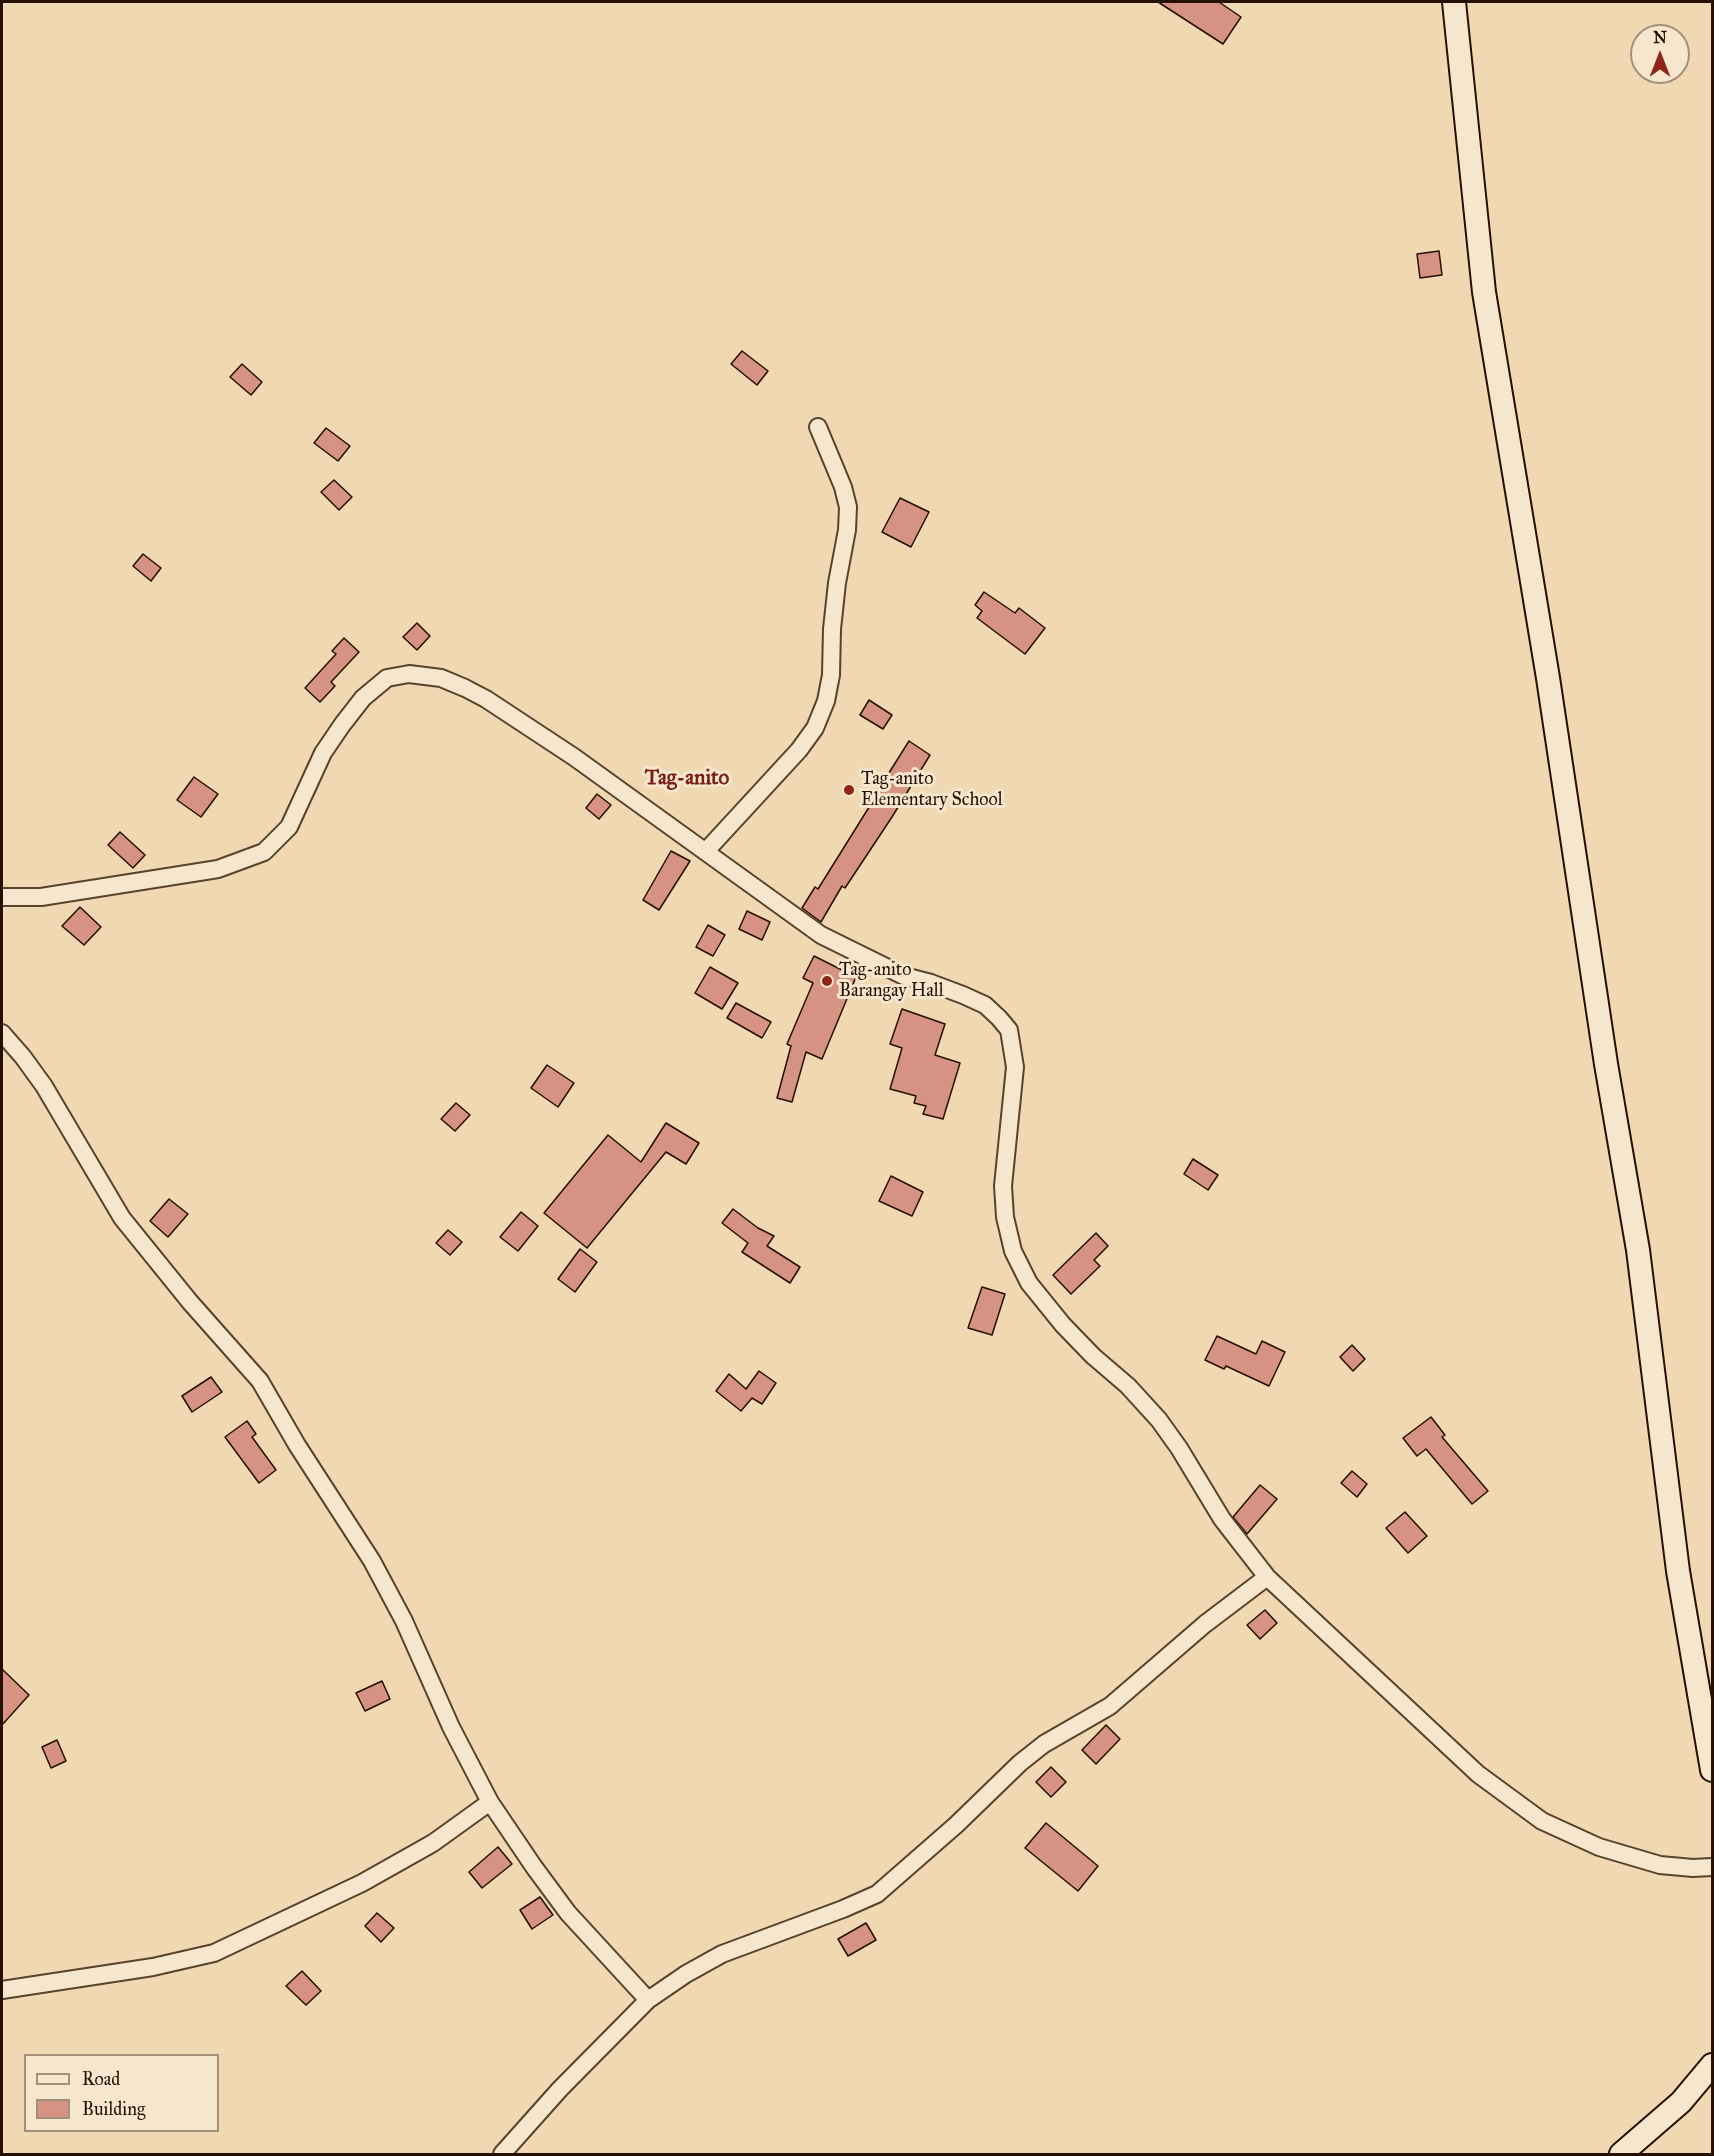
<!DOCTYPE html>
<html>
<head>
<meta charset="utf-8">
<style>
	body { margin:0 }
	#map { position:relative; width:1714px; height:2156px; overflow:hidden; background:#efd8b2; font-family:"IM FELL Great Primer",serif }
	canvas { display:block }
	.frame { position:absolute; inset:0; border:3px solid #251000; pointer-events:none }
	.legend { position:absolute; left:24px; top:2054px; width:195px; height:78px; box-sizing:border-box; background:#f5e6cd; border:2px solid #a2907b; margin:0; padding:8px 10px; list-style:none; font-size:18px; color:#251000 }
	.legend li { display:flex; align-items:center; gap:12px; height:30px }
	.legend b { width:30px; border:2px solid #a2907b }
	.north { position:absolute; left:1630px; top:24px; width:60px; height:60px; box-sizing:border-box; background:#f5e6cd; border:2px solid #a2907b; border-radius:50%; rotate:0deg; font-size:16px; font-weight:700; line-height:24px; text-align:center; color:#251000 }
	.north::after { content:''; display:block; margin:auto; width:21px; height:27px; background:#8f2418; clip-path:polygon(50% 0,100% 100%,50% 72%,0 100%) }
</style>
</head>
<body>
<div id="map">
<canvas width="1714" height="2156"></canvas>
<div class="frame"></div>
<ul class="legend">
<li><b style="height:8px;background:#f5e6cd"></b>Road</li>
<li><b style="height:16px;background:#d69282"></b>Building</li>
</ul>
<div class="north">N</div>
</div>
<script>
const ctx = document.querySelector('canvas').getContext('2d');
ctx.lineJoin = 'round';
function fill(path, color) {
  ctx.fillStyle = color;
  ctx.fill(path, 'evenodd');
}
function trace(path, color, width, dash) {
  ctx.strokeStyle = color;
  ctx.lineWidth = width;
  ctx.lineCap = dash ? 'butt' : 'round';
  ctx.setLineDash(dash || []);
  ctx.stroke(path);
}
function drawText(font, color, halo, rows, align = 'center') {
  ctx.font = font + ' "IM FELL Great Primer",serif';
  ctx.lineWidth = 6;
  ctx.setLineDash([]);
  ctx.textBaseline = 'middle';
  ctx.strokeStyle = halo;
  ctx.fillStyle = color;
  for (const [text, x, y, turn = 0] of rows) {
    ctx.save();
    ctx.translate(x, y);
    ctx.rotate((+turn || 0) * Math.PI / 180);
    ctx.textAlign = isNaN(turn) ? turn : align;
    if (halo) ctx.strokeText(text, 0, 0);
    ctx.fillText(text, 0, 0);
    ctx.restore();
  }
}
const building = new Path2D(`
	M1158 2H1219L1241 17 1223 44Z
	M1439 251 1442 275 1420 278 1417 254Z
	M742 351 768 371 757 385 731 364Z
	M242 364 262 382 251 395 230 377Z
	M326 428 350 446 338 461 314 443Z
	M334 480 352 497 339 510 321 492Z
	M900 498 929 512 911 547 882 532Z
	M143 554 161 568 151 581 133 566Z
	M984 592 1015 613 1019 608 1045 628 1025 654 977 618 982 611 975 605Z
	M417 623 430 636 417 650 403 637Z
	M344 638 359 652 331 682 335 686 320 702 305 688 336 654 332 651Z
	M869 700 892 715 883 729 860 715Z
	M909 741 930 755 892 817 845 888 842 886 821 922 802 908 815 887 818 889 871 804 869 803 881 784H882Z
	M194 777 218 794 201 817 177 800Z
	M597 794 611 805 599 819 586 808Z
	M120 832 145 855 133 868 108 845Z
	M671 851 690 861 659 910 643 900Z
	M80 907 101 927 84 945 62 926Z
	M747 911 770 922 762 940 739 929Z
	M708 925 725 935 713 956 696 947Z
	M814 956 856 977 822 1059 806 1052 792 1102 777 1098 791 1046 787 1044 813 983 803 978Z
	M710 967 738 983 722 1009 695 993Z
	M736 1003 771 1022 762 1038 727 1018Z
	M902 1009 945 1024 935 1055 960 1063 943 1119 923 1114 926 1106 914 1103 916 1096 890 1089 902 1048 890 1044Z
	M547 1065 574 1083 558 1107 531 1088Z
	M456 1103 470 1115 455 1131 441 1119Z
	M666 1123 699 1143 686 1164 666 1152 587 1248 544 1213 608 1135 641 1162Z
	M1193 1159 1218 1175 1208 1190 1184 1174Z
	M891 1176 923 1192 912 1216 879 1201Z
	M169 1199 188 1214 168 1237 150 1221Z
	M733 1209 758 1228 774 1236 767 1246 800 1267 790 1283 742 1252 748 1243 722 1223Z
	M521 1212 538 1226 518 1251 500 1237Z
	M448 1230 462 1242 450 1255 436 1243Z
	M1096 1233 1108 1246 1094 1260 1100 1266 1071 1294 1053 1275Z
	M580 1249 597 1262 575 1292 558 1279Z
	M982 1287 1005 1294 992 1335 968 1328Z
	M1217 1336 1256 1354 1262 1341 1285 1352 1269 1386 1226 1366 1224 1369 1205 1360Z
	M1352 1345 1365 1359 1353 1371 1340 1357Z
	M759 1371 776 1383 762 1404 752 1398 741 1411 716 1391 729 1374 746 1389Z
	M211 1377 222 1392 192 1412 182 1396Z
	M1431 1417 1445 1435 1442 1437 1488 1491 1472 1504 1426 1449 1417 1456 1403 1438Z
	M247 1421 256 1434 252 1437 276 1470 259 1483 225 1437Z
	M1352 1471 1367 1484 1357 1497 1341 1483Z
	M1260 1485 1277 1499 1247 1534 1233 1517Z
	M1405 1512 1427 1536 1408 1553 1386 1528Z
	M1265 1610 1277 1623 1260 1639 1247 1625Z
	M2 1669 29 1695 2 1725Z
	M382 1681 390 1699 365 1711 356 1693Z
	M1106 1725 1120 1739 1096 1764 1082 1750Z
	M57 1740 66 1761 51 1768 42 1747Z
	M1051 1767 1066 1782 1051 1797 1036 1782Z
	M1046 1823 1098 1866 1078 1891 1025 1848Z
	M498 1847 512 1864 482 1888 469 1872Z
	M540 1897 553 1915 532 1929 520 1910Z
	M377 1913 394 1928 381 1942 365 1926Z
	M866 1923 876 1940 848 1956 838 1939Z
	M302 1971 321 1991 306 2005 286 1986Z`);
fill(building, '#d69282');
trace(building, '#251000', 1.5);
const street = new Path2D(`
	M706 851 799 750 815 728 826 701 831 675 832 629 837 583 847 530 848 507 843 487 818 427
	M2 897H41L218 869 264 852 289 827 323 753 342 725 363 698 387 678 409 674 441 678 465 688 486 699 574 757 821 935 904 976 931 983 963 995 985 1005 999 1018 1009 1030 1015 1067 1003 1186 1005 1217 1013 1251 1029 1283 1063 1325 1093 1356 1128 1386 1159 1420 1179 1448 1222 1519 1267 1577 1478 1774 1542 1821 1599 1847 1660 1865 1693 1868 1712 1867
	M2 1033 23 1057 44 1086 122 1218 190 1302 260 1381 297 1445 372 1561 404 1621 451 1727 490 1802 534 1867 568 1913 648 2000
	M2 1990 153 1967 214 1953 362 1883 433 1843 490 1802
	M502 2154 560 2089 648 2000 686 1974 722 1954 843 1909 877 1894 956 1825 1020 1763 1044 1744 1110 1706 1205 1624 1267 1577`);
const secondary = new Path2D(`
	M1454 2 1484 292 1548 678 1606 1064 1638 1250 1678 1571 1712 1770
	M1621 2154 1681 2102 1712 2065`);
trace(street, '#58422c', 20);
trace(secondary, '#251000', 26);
trace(street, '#f5e6cd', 16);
trace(secondary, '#f5e6cd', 22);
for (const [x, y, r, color] of [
	[849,790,6,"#8f2418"],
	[827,981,6,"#8f2418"]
]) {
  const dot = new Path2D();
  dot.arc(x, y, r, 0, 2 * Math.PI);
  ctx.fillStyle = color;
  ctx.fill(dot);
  trace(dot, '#f5e6cd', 2);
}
drawText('18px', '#251000', '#f5e6cd', [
	["Tag-anito",861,780],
	["Elementary School",861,801],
	["Tag-anito",839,971],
	["Barangay Hall",839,992]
], 'left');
drawText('bold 21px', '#7a1f14', '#f5e6cd', [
	["Tag-anito",687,779]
]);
</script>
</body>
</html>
